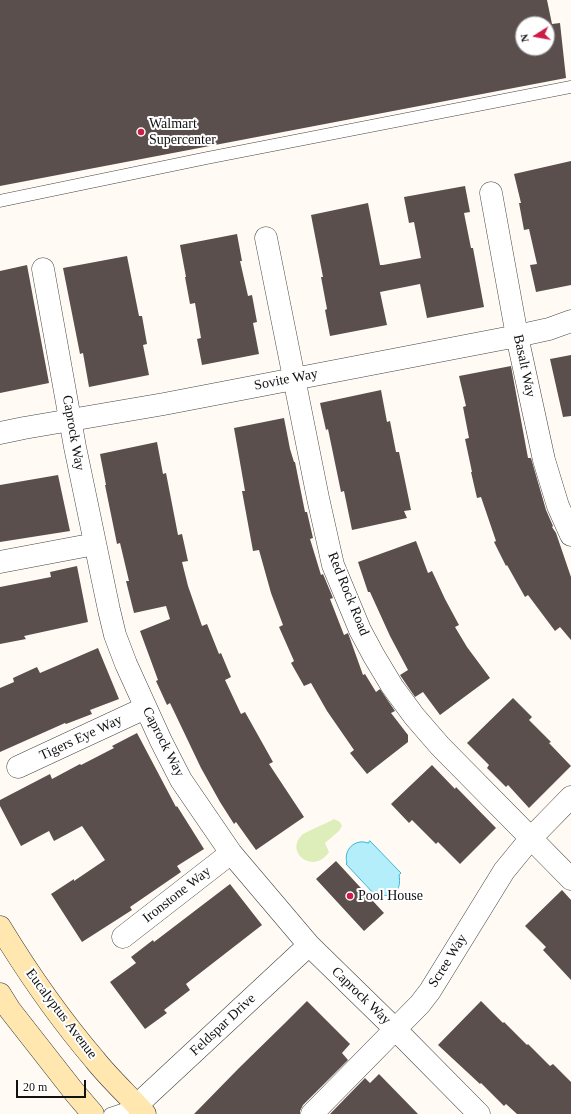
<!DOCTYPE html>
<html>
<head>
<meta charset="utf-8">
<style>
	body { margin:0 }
	#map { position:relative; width:571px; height:1114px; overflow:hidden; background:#fffbf4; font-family:Georgia,serif }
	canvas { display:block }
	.north { position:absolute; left:515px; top:16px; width:40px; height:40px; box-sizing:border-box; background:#fff; border:1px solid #a0a0a0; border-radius:50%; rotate:259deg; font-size:11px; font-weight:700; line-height:16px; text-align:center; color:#111 }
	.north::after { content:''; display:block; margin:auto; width:14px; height:18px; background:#cd1c46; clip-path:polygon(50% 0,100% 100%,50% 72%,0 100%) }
	.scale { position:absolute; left:16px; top:1080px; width:70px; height:18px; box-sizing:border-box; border:2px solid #111; border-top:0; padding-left:5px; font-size:12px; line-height:14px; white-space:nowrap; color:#111; -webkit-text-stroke:3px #fff; paint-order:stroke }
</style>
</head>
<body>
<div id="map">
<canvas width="571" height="1114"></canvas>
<div class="north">N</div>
<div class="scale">20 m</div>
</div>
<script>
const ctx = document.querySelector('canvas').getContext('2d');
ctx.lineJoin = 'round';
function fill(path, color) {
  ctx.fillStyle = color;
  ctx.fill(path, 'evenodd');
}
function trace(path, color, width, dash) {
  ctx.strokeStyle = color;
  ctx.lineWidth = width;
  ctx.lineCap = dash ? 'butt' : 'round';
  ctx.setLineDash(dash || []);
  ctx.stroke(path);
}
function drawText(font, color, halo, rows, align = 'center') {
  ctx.font = font + ' Georgia,serif';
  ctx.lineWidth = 4;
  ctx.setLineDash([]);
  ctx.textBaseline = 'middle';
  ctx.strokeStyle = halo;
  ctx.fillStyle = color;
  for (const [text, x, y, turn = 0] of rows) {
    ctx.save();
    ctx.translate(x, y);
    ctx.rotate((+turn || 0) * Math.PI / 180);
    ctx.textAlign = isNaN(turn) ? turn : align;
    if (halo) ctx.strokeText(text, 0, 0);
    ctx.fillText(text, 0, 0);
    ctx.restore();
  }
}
fill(new Path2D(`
	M334 819 340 822 342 826 339 831 325 843 329 852C314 875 285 853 301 836 304 832 328 823 334 819Z`), '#deeeba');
const water = new Path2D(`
	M370 841 401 873 399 875C402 891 393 899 378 894L376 896 346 864 347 863C343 850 355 838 368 843Z`);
fill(water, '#b4eefb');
trace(water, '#36b6d8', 1);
fill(new Path2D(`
	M0 0H547L552 24 560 23 566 78 0 186ZM523 24H547V48H523Z
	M571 161V285L536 292 530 265 537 264 529 229 524 230 519 203H521L514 174Z
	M465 186 470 212 464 213 471 248H473L484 307 427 318 420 284 380 292 387 325 330 336 325 310 327 309 321 277H323L311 215 368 203 380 265H383L421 258 414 222 409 223 404 197Z
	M237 234 242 261H240L248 296 252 295 257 322 253 323 259 354 202 365 197 339 201 338 195 303 190 304 185 277H186L180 245Z
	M127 256 139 316H142L147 344 143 345 149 375 89 387 83 353 80 354 63 268Z
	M27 265 49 383 0 393V271Z
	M571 355V416L563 417 550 359Z
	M511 366 528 458H531L546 510 553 526 552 527 556 533 571 577V640L560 627 555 631 528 595 525 597 507 565 506 566 494 542 496 541 481 497 477 498 471 472H472L465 439 469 438 463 407 466 406 459 376Z
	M381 390 387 422 390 421 396 452H399L411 510 404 511 407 518 352 530 344 491 341 492 328 429 326 430 320 403Z
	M284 418 290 449 294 462H295L305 512H307L313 538 310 539 321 575 323 574 333 598 330 599 344 635 348 633 363 675 365 674 376 692 380 689 395 711 391 713 408 735V742L367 774 350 753 354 750 327 711 311 683 304 686 291 663 294 661 279 627 283 625 271 593 259 550 253 551 242 491H245L234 428Z
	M157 442 163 474 166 473 178 535 182 534 188 561 182 562 188 586 202 626 207 624 219 654 221 653 231 677 225 680 241 714 245 712 273 762 269 764 304 817 256 850 236 822 234 824 220 802 201 768 170 703 167 705 156 681 158 680 140 631 170 619 166 606 134 613 126 581H129L120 543 117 544 105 485H106L100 454Z
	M58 475 70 531 0 542V485Z
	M416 541 428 573 432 571 445 599 459 625 455 627 467 647 490 678 440 715 423 692 415 697 400 675 408 670 390 636 370 592H368L358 562Z
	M77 566 88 622 24 636 26 639 0 644V587L51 577 50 572Z
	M98 648 119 699 90 710 92 714 66 724 65 723 0 752V688L14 682 13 678 37 667 40 673Z
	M513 698 532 717 529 720 551 742 549 743 571 766 529 808 508 785 506 787 487 768 489 765 467 743Z
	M137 733 176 807 177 806 204 849 177 866 181 872 130 907 132 910 82 942 51 894 74 879V881L105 860 82 826 54 841 49 831 21 846 0 806V800L50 774 52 779 80 764 81 765 114 748 112 746Z
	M432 765 455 789 456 787 496 828 460 864 438 842 436 844 412 820 409 823 391 804Z
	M336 861 384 913 364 931 316 879Z
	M230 884 262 925 186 984 190 990 164 1010 167 1013 145 1029 110 982 136 963 131 957 153 940 154 942Z
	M562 890 571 900V980L543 950 546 947 525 926Z
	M307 1001 350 1044 342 1053 348 1060 303 1105 300 1111V1114H194L239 1068 285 1023Z
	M481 1001 503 1023 504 1022 527 1045 528 1044 550 1066 553 1064 571 1082V1114H517L506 1104 504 1106 481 1083 480 1084 438 1045Z
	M379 1074 418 1114H330L365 1078 370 1083Z`), '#5a4f4c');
const service = new Path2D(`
	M0 201 207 158 571 87
	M110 1114 137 1105`);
const minor = new Path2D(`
	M491 193 517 336 544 460 558 506 571 535
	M266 238 318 498 333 565 360 630 374 656 392 686 414 716 440 746 571 879
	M43 269 75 447 109 610 115 635 126 664 161 741 181 780 231 853 309 945 395 1029 479 1114
	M0 433 24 428 164 404 517 336 549 329 571 321
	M0 562 95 544
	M18 767 145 708
	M123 937 231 853
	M137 1105 309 945
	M312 1114 420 1004 430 991 504 871 531 838 571 797`);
const secondary = new Path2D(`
	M0 927C28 973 60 1019 95 1060 110 1079 129 1096 145 1114
	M0 994 10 1010 75 1093 93 1114`);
trace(service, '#444', 13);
trace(minor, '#444', 23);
trace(secondary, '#333', 23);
trace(service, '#fff', 12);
trace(minor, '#fff', 22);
trace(secondary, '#ffe7af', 22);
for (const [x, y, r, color] of [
	[141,132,4,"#cd1c46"],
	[350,896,4,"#cd1c46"]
]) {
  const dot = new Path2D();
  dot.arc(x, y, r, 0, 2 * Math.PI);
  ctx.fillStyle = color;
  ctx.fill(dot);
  trace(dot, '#fff', 1.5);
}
drawText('14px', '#111', '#fff', [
	["Walmart",149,124],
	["Supercenter",149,140],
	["Pool House",358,896]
], 'left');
drawText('14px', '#111', '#fff', [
	["Basalt Way",524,366,78],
	["Sovite Way",286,380,-11],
	["Caprock Way",73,433,80],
	["Red Rock Road",348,594,68],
	["Tigers Eye Way",81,738,-25],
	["Caprock Way",163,742,63],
	["Ironstone Way",177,895,-38],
	["Scree Way",448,961,-58],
	["Caprock Way",361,996,44],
	["Eucalyptus Avenue",61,1014,53],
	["Feldspar Drive",223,1025,-43]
]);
</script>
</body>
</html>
